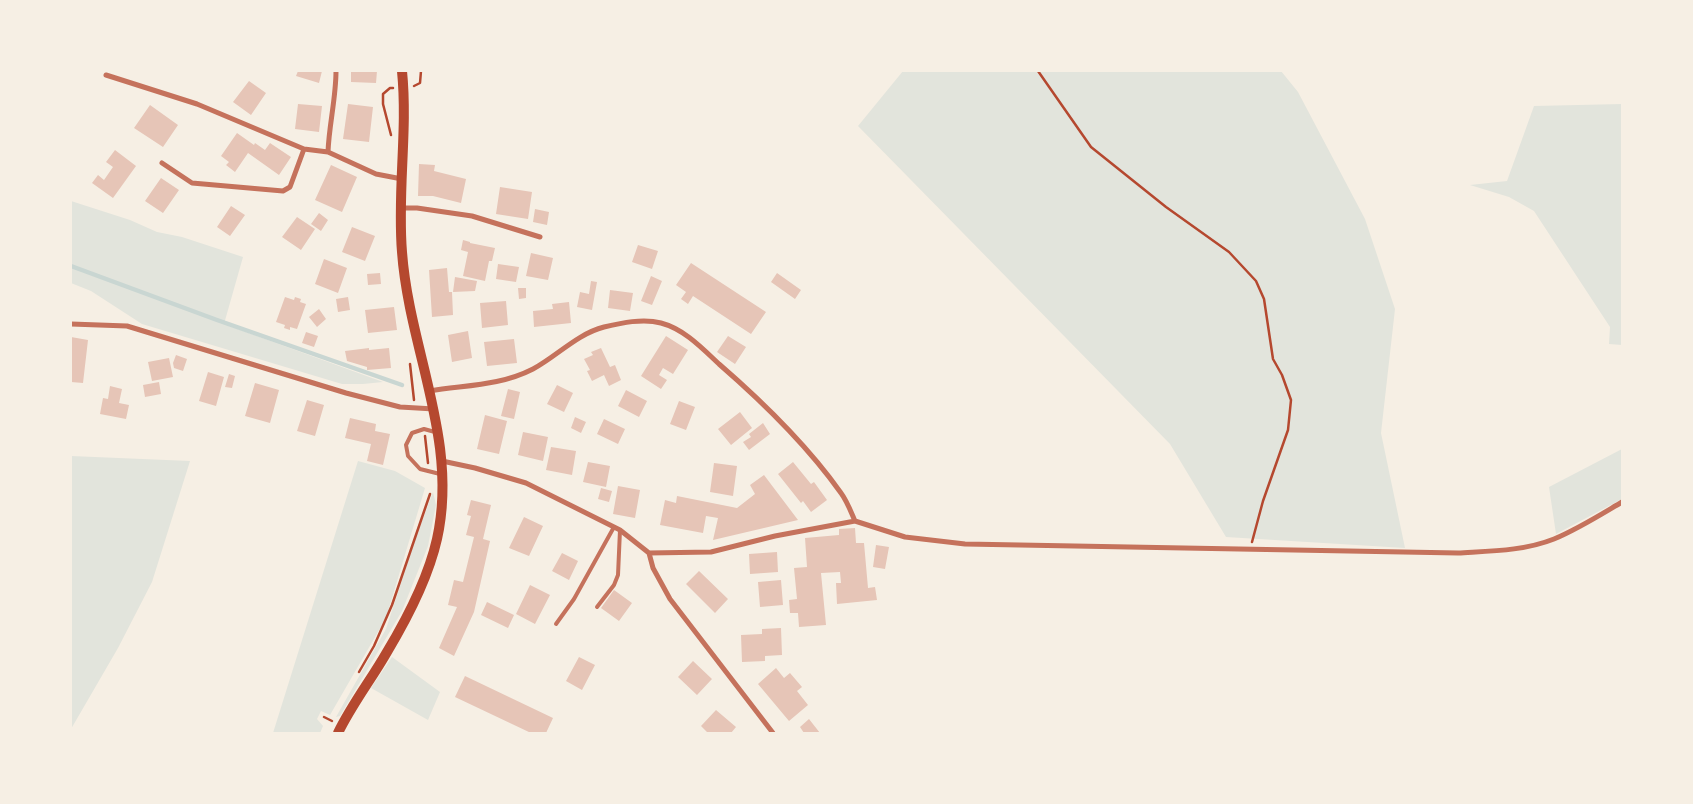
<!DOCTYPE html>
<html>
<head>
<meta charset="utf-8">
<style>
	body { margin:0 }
	#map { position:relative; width:1693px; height:804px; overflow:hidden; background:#f6efe4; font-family:"IBM Plex Sans",sans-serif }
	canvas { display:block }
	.frame { position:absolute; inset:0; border:72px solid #f6efe4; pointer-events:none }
</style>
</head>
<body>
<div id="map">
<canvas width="1693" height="804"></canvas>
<div class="frame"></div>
</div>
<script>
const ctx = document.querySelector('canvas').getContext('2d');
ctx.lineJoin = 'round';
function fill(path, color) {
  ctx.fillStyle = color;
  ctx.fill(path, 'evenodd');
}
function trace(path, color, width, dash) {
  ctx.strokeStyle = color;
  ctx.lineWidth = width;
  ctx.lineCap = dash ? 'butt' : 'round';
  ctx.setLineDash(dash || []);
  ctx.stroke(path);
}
fill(new Path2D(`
	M903 71H1281L1298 92 1365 219 1395 309 1381 433 1405 548 1226 537 1170 444 858 126Z
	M1622 104V345L1609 344 1610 327 1534 211 1509 197 1470 185 1507 181 1534 106Z
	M71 201 130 220 157 232 182 237 243 257 224 324 383 382 363 384H342L142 324 91 291 71 283Z
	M1622 449V499L1556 534 1549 487Z
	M71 456 190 461 152 582 118 648 71 729Z
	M358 461 395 471 425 488 386 618 330 715 321 711 317 719 323 726 320 733H273Z
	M433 492 436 505 428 546 402 611 340 716 336 717 386 629 415 540Z
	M392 657 440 692 428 720 371 688Z`), '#e2e4dc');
trace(new Path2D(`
	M71 266 217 320 402 385`), '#c9d6d2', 4.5);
fill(new Path2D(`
	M298 71H322L319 83 296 76Z
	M351 71H377L376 83 351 82Z
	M249 81 266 93 251 115 233 102Z
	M298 104 322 106 319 132 295 129Z
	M348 104 373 107 369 142 343 139Z
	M150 105 178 125 163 147 134 128Z
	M237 133 254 145 255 143 265 150 270 143 291 157 279 175 248 153 235 172 226 165 229 162 221 156Z
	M115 150 136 166 113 198 92 183 98 175 104 180 113 167 106 162Z
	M419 164 435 165 434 171 466 179 461 203 433 196H418Z
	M331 165 357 177 342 212 315 200Z
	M161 178 179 190 163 213 145 201Z
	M500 187 532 192 528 219 496 214Z
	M231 206 245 215 230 236 217 227Z
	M535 209 549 212 547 225 533 222Z
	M319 213 328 220 321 231 311 224Z
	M297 217 315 229 301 250 282 237Z
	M352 227 375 236 365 261 342 252Z
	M463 240 470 242V243L495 248 492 261H489L485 281 463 276 468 252 461 250Z
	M638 245 658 251 652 269 632 262Z
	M531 253 553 258 548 280 526 276Z
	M324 259 347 268 338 293 315 284Z
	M691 263 766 312 751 334 693 296 688 304 681 299 686 292 676 285Z
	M498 264 519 267 516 282 496 279Z
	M447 268 449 292H452L453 315 432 317 429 270Z
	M380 273 381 284 368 285 367 274Z
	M777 273 801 290 795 299 771 282Z
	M651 276 662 281 652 305 641 301Z
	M455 277 477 281 475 291 453 292Z
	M591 281 597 282 592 310 577 307 580 292 589 294Z
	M518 288H526V298L519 299Z
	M610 290 633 293 630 311 608 308Z
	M285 297 294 300 295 297 301 299 300 302 306 304 297 329 290 327V330L284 328 285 325 276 322Z
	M348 297 350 310 338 312 336 299Z
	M506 301 508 325 482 328 480 303Z
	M569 302 571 323 534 327 533 311 553 309 552 304Z
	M394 307 397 330 368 333 365 310Z
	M319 309 326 319 317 327 309 317Z
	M468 331 472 358 452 362 448 335Z
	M306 332 318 336 314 347 302 343Z
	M666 336 688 350 673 374 663 368 659 375 667 380 661 389 641 376Z
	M728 336 746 347 735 364 717 352Z
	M71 337 88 340 83 383 71 382Z
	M514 339 517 363 487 366 484 342Z
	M369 348V350L389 348 391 368 367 370V367L347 361 345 351Z
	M601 348 610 367 615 365 621 380 609 386 604 375 592 381 587 371 590 370 584 359 593 355 591 352Z
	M176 355 187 359 183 371 174 368 173 363Z
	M169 358 173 377 152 381 148 362Z
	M208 372 224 377 216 406 199 401Z
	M229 374 235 376 232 388 225 387Z
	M159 382 161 394 145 397 143 385Z
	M255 383 279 390 270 423 245 416Z
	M557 385 573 393 564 412 547 404Z
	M110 386 122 389 119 403 129 405 126 419 100 414 103 398 108 399Z
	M508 389 520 392 514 419 501 416Z
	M626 390 647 401 639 417 618 406Z
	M307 400 324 405 315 436 297 431Z
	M679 401 695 407 686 430 670 424Z
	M740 412 752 428 731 445 718 429Z
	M485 415 507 421 499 454 477 449Z
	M575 417 586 422 581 433 571 428Z
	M350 418 376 424 375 431 390 434 383 465 367 461 371 444 345 438Z
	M604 419 625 429 618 444 597 434Z
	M763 423 770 434 749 450 743 442 751 437 749 434Z
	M523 432 548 437 543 461 518 455Z
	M551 447 576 451 572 475 546 470Z
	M588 462 610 466 606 487 583 482Z
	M793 462 811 484 814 482 827 500 811 512 803 501 801 503 778 474Z
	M714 463 737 466 733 496 710 492Z
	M764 475 798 520 713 540 718 518 706 516 703 533 660 525 665 500 676 503 677 496 737 508 755 494 750 485Z
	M618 486 640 490 635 518 613 514Z
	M601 488 612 491 609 502 598 499Z
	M471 500 491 505 483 539 490 541 474 612 454 656 439 648 457 607 448 605 454 580 463 582 474 537 466 535 471 516 467 515Z
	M524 517 543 526 529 556 509 548Z
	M855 528 856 543H864L868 588 875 587 877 600 837 604 836 583H841L840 572 821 573 826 625 799 627 798 613H790L789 600 797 599 794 568 807 567 805 538 839 535V529Z
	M876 545 889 547 885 569 873 567Z
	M777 552 778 572 750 574 749 554Z
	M562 553 578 561 569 580 552 571Z
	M699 571 728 599 715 613 686 584Z
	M781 580 783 605 760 607 758 582Z
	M530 585 550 595 535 624 516 614Z
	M614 590 632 603 619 621 601 608Z
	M487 602 514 615 508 628 481 615Z
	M781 628 782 655 765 656V661L742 662 741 635 762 634V629Z
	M579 657 595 665 582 690 566 681Z
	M693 661 712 679 697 695 678 677Z
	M776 668 784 678 790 673 802 687 797 691 808 705 789 721 758 684Z
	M465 676 553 718 546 733H531L455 697Z
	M716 710 736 727 731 733H708L701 726Z
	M809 719 820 733H804L800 727Z`), '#e6c5b7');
trace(new Path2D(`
	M1038 71 1091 147 1166 207 1229 252 1256 281 1264 299 1273 359 1282 375 1291 400 1288 430 1263 501 1252 542
	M414 86 420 83 421 71
	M391 135 383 104V94L390 88H393
	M410 364 414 400
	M425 436 428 463
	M359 672 374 646 392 605 430 494
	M324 717 332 721`), '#b5482f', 2.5);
trace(new Path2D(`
	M435 432 424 429 412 433 406 445 408 456 420 469 440 474
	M597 607 614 585 618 575 620 530
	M556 624 574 599 614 527`), '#c5725c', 4);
trace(new Path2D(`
	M106 75 197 104 304 149 328 152 376 174 402 179
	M328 152C329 125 336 98 336 71
	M162 163 192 183 283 191 290 187 304 149
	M401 208H417L472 216 540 237
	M71 324 127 326 346 393 400 407 434 409
	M430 391C465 385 500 386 533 369 557 356 577 334 604 327 621 323 643 318 661 323 684 329 702 348 719 364 764 403 807 445 841 493 847 501 851 512 855 521
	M442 461 475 468 526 483 620 530 649 553 711 552 775 536 855 521 905 537 965 544 1458 553C1490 551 1524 551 1554 539 1578 529 1600 515 1622 502
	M649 553 653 568 670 599 773 733`), '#c5725c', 5);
trace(new Path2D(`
	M338 733C352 704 371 680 387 652 408 617 428 579 437 539 459 441 409 349 402 252 397 192 408 131 402 71`), '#b5482f', 10);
</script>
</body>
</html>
